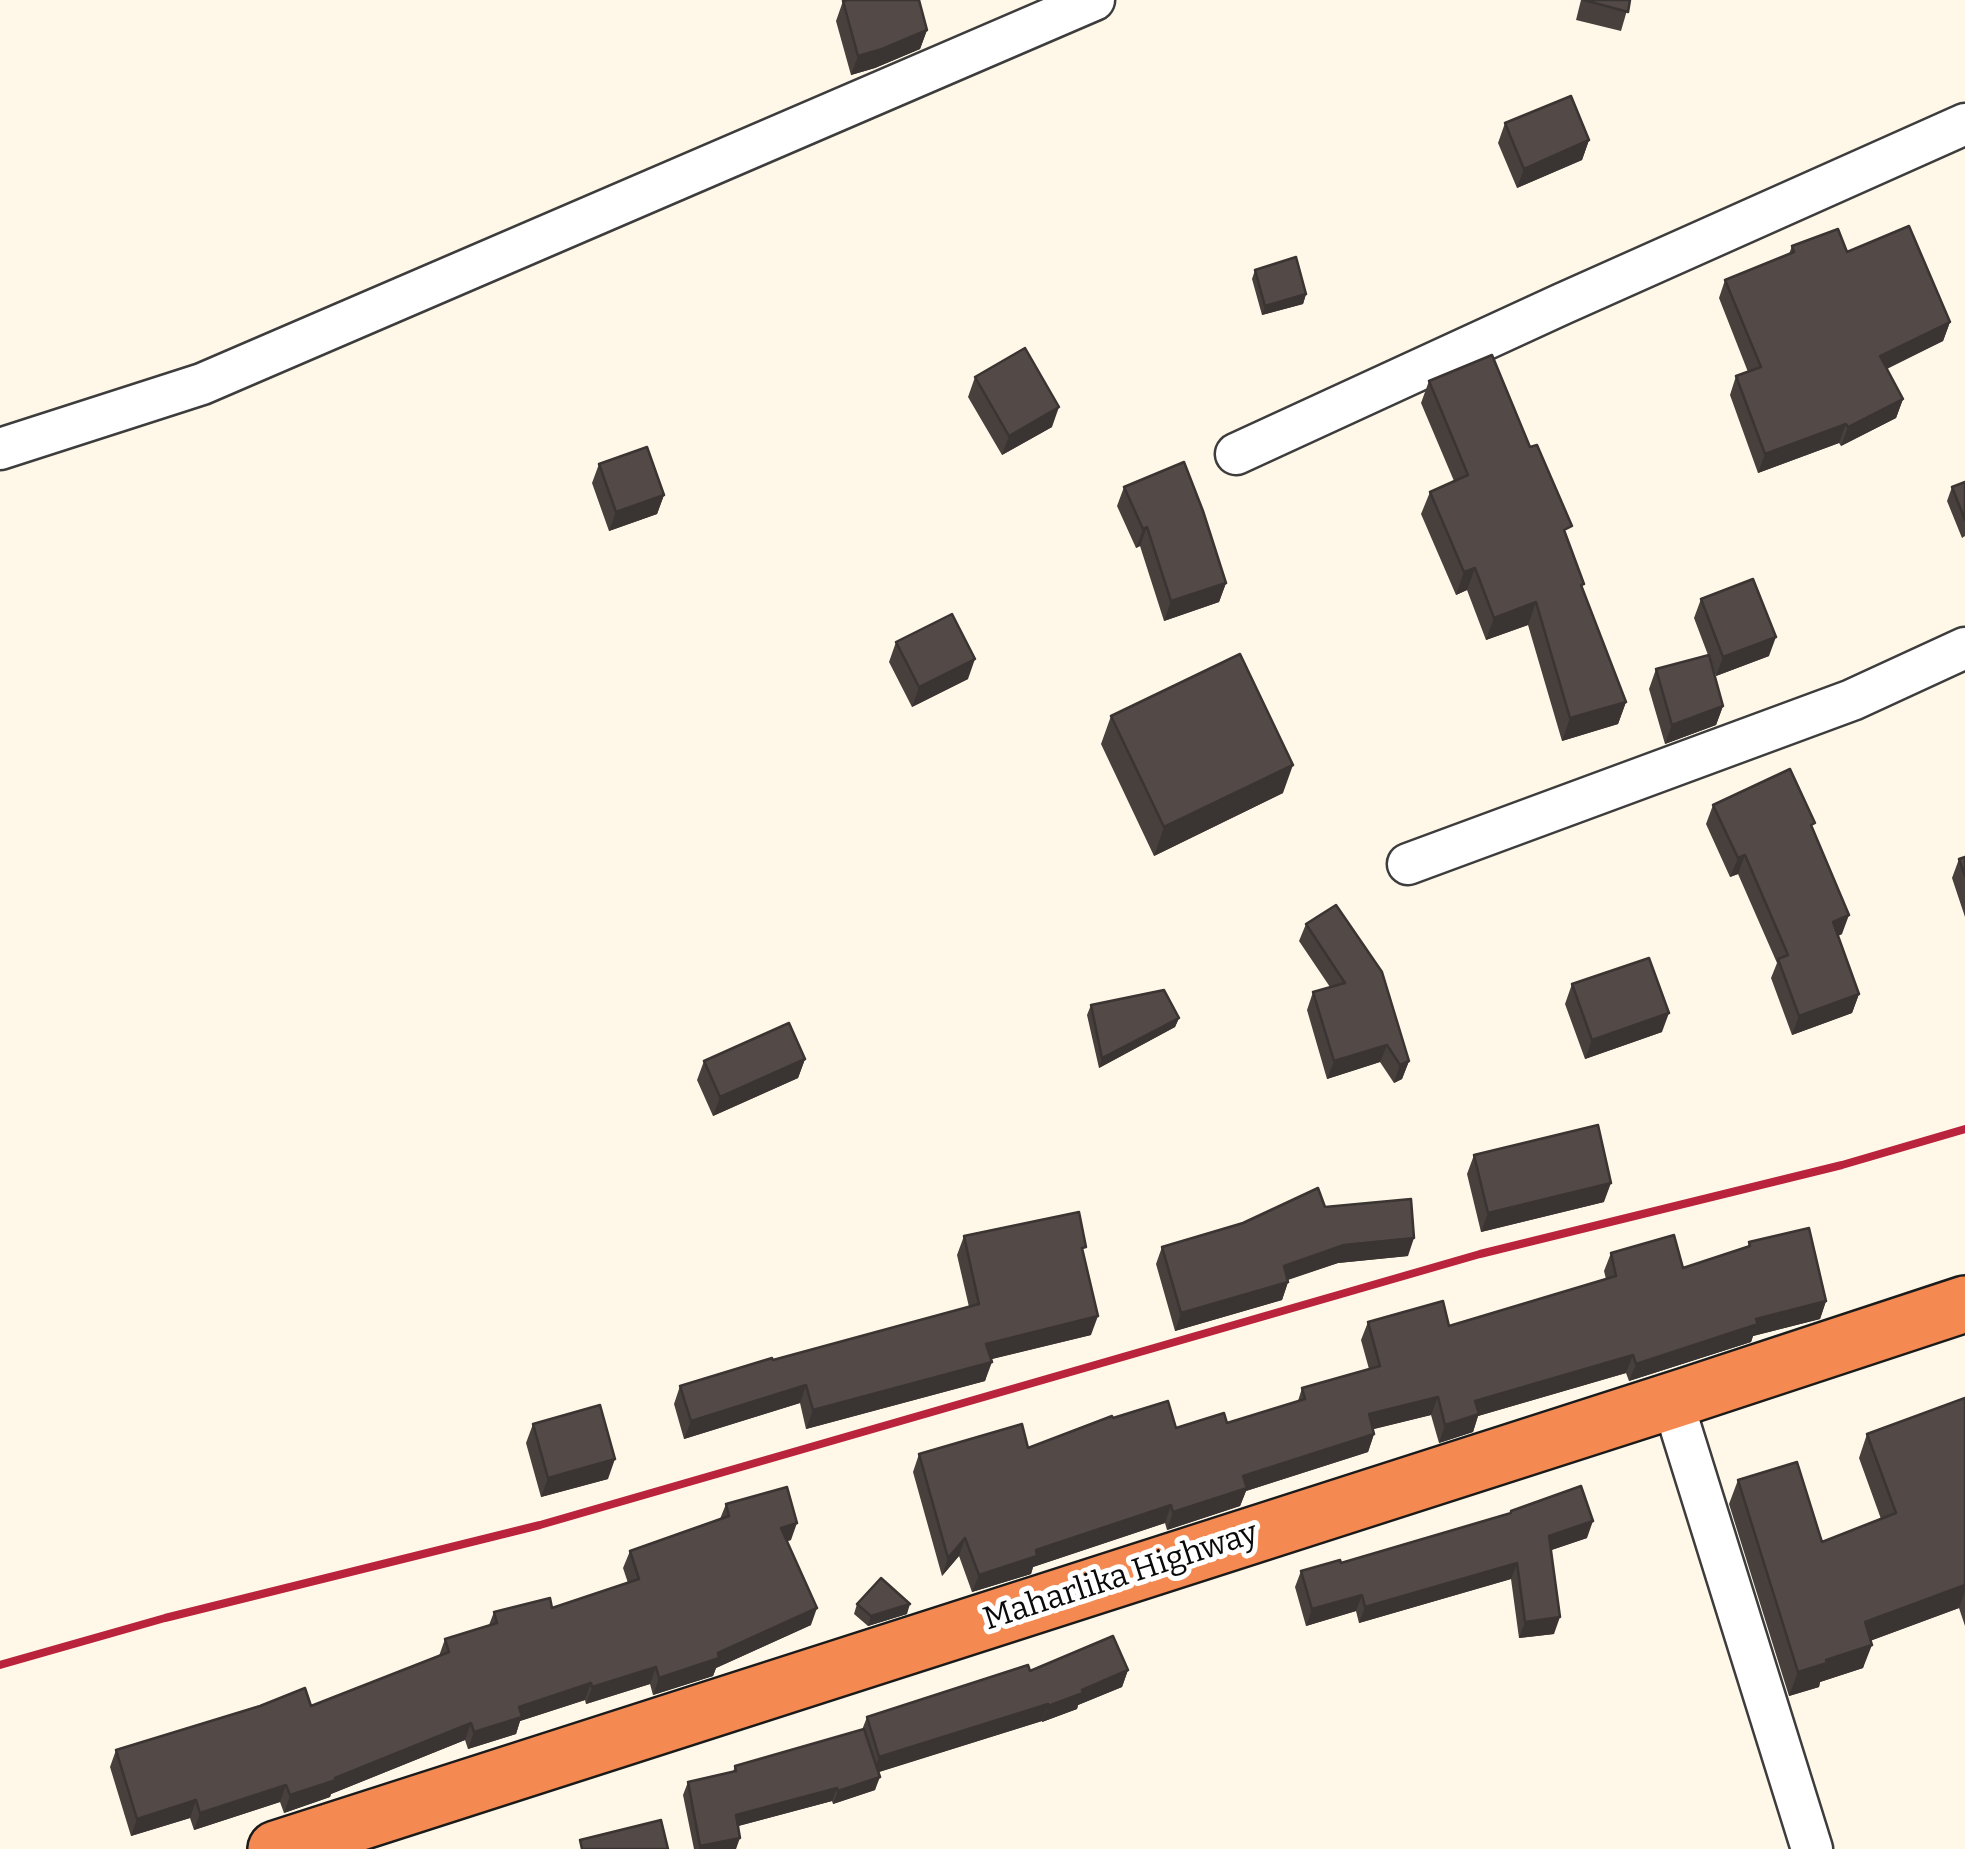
<!DOCTYPE html>
<html>
<head>
<meta charset="utf-8">
<style>
	body { margin:0 }
	canvas { display:block; background:#fff8e8 }
</style>
</head>
<body>
<canvas width="1965" height="1849"></canvas>
<script>
const ctx = document.querySelector('canvas').getContext('2d');
ctx.lineJoin = 'round';
function trace(path, color, width, dash) {
  ctx.strokeStyle = color;
  ctx.lineWidth = width;
  ctx.lineCap = dash ? 'butt' : 'round';
  ctx.setLineDash(dash || []);
  ctx.stroke(path);
}
function fill(path, color) {
  ctx.fillStyle = color;
  ctx.fill(path, 'evenodd');
}
function drawText(font, color, halo, rows, align = 'center') {
  ctx.font = font + ' Bitter,serif';
  ctx.lineWidth = 10;
  ctx.setLineDash([]);
  ctx.textBaseline = 'middle';
  ctx.strokeStyle = halo;
  ctx.fillStyle = color;
  for (const [text, x, y, turn = 0] of rows) {
    ctx.save();
    ctx.translate(x, y);
    ctx.rotate((+turn || 0) * Math.PI / 180);
    ctx.textAlign = isNaN(turn) ? turn : align;
    if (halo) ctx.strokeText(text, 0, 0);
    ctx.fillText(text, 0, 0);
    ctx.restore();
  }
}
const street = new Path2D(`
	M0 449 202 384 1094 0
	M1236 454 1562 304 1965 124
	M1408 864 1852 700 1965 648
	M1672 1400 1812 1849`);
const highway = new Path2D(`
	M276 1849 1686 1396 1965 1304`);
trace(street, '#3d3d3d', 45);
trace(highway, '#1b1b1b', 60);
trace(street, '#fff', 40);
trace(highway, '#f48951', 55);
trace(new Path2D(`
	M0 1665 165 1618 540 1525 1480 1254 1842 1165 1965 1129`), '#b9243c', 8);
fill(new Path2D(`
	M1581 0H1630L1621 31 1576 20Z
	M843 1 927 30 920 49 875 68 851 75 836 21Z
	M1505 123 1589 140 1582 160 1517 188 1498 143Z
	M1792 246 1847 252 1950 322 1943 341 1887 369 1903 399 1896 418 1841 446 1839 443 1758 473 1730 395 1736 376 1748 372 1719 298 1725 280 1789 254Z
	M1255 270 1306 294 1303 304 1262 315 1252 279Z
	M975 377 1052 427 1002 455 968 397Z
	M1429 381 1530 447 1567 538 1583 589 1626 702 1618 724 1562 741 1528 625 1486 640 1467 590 1456 595 1421 514 1430 492 1454 481 1421 403Z
	M599 464 664 495 657 514 609 531 592 483Z
	M1965 482V536L1962 538 1947 501 1952 487Z
	M1124 487 1226 583 1219 602 1164 621 1140 546 1136 548 1117 506Z
	M1701 599 1769 656 1716 676 1711 663 1723 706 1716 725 1665 744 1649 689 1656 669 1708 655 1694 618Z
	M896 642 968 679 912 707 889 662Z
	M1111 716 1283 793 1154 856 1101 744Z
	M1713 805 1813 828 1842 934 1838 936 1859 994 1852 1013 1792 1035 1771 978 1777 963 1738 874 1730 877 1706 824Z
	M1965 857V917L1952 878 1959 859Z
	M1306 924 1409 1061 1402 1079 1394 1083 1380 1062 1327 1079 1307 1010 1313 992 1330 987 1299 941Z
	M1572 984 1662 1032 1585 1059 1565 1004Z
	M1091 1005 1179 1018 1175 1027 1099 1068 1087 1015Z
	M805 1059 798 1078 713 1116 697 1080 704 1061Z
	M1474 1155 1604 1202 1481 1232 1467 1174Z
	M1325 1207 1408 1256 1338 1263 1288 1280V1282L1282 1300 1175 1331 1156 1264 1162 1247Z
	M964 1236 1083 1255 1091 1335 991 1359 985 1381 806 1429 800 1403 684 1439 674 1404 680 1386 969 1307 957 1255Z
	M1749 1242 1826 1301 1820 1319 1753 1336 1751 1342 1629 1381 1626 1373 1478 1416 1473 1432 1439 1443 1431 1415 1373 1429 1374 1434 1368 1452 1246 1491 1240 1506 1167 1530 1165 1523 1033 1567 1031 1574 972 1592 959 1556 942 1576 913 1472 919 1454 1028 1448 1113 1418 1176 1428 1227 1423 1298 1401 1302 1388 1369 1369 1361 1340 1368 1322 1449 1326 1606 1279 1604 1271 1611 1253 1683 1268 1748 1246Z
	M1965 1398V1626L1959 1608 1870 1641 1863 1668 1820 1682 1819 1687 1789 1696 1729 1504 1738 1480 1822 1542 1881 1519 1859 1458 1867 1434Z
	M533 1424 608 1479 541 1497 526 1443Z
	M726 1504 791 1540 787 1541 811 1625 716 1668 713 1676 653 1695 650 1684 586 1704 585 1700 520 1721 516 1734 468 1749 465 1740 331 1794 330 1797 284 1813 280 1802 194 1830 190 1818 131 1836 110 1767 116 1750 311 1706 439 1656 445 1639 489 1625 494 1612 552 1608 628 1583 623 1568 630 1551 720 1519Z
	M1511 1511 1587 1538 1551 1550 1554 1634 1519 1638 1511 1579 1359 1623 1356 1611 1306 1626 1295 1587 1301 1571 1341 1563 1510 1513Z
	M857 1604 907 1614 868 1626 854 1614Z
	M1128 1670 1122 1687 1078 1705 1077 1709 1042 1722V1721L878 1772 875 1790 833 1804 832 1801 738 1826 736 1849H694L683 1795 688 1782 733 1772 735 1766 862 1730 867 1717 1030 1671Z`), '#47403d');
fill(new Path2D(`
	M927 30 920 49 875 68 851 75 858 56Z
	M1589 140 1582 160 1517 188 1524 169Z
	M1306 294 1303 304 1262 315 1265 306Z
	M1950 322 1943 341 1873 375 1880 356Z
	M1903 399 1896 418 1841 446 1848 427Z
	M1059 407 1052 427 1002 455 1009 436Z
	M1846 424 1839 443 1758 473 1765 454Z
	M664 495 657 514 609 531 616 512Z
	M1147 527 1140 546 1136 548 1143 529Z
	M1475 568 1467 590 1456 595 1464 572Z
	M1226 583 1219 602 1164 621 1171 601Z
	M1536 602 1528 625 1486 640 1494 618Z
	M1776 637 1769 656 1716 676 1723 657Z
	M975 659 968 679 912 707 919 687Z
	M1626 702 1618 724 1562 741 1570 718Z
	M1723 706 1716 725 1665 744 1672 725Z
	M1293 765 1283 793 1154 856 1164 827Z
	M1745 855 1738 874 1730 877 1738 858Z
	M1849 915 1842 934 1826 941 1833 922Z
	M1859 994 1852 1013 1792 1035 1799 1016Z
	M1669 1013 1662 1032 1585 1059 1592 1040Z
	M1179 1018 1175 1027 1099 1068 1102 1058Z
	M1387 1045 1380 1062 1327 1079 1334 1061Z
	M805 1059 798 1078 713 1116 720 1097Z
	M1409 1061 1402 1079 1394 1083 1400 1065Z
	M1611 1183 1604 1202 1481 1232 1488 1213Z
	M1414 1238 1408 1256 1338 1263 1277 1283 1284 1266 1344 1245Z
	M1288 1282 1282 1300 1175 1331 1181 1313Z
	M1826 1301 1820 1319 1753 1336 1751 1342 1629 1381 1636 1364 1756 1319Z
	M1098 1316 1091 1335 980 1362 986 1344Z
	M1633 1355 1626 1373 1478 1416 1473 1432 1439 1443 1445 1425 1475 1401Z
	M992 1362 985 1381 806 1429 813 1410Z
	M806 1385 800 1403 684 1439 691 1421Z
	M1438 1397 1431 1415 1362 1432 1369 1414Z
	M1374 1434 1368 1452 1246 1491 1240 1506 1167 1530 1173 1512 1243 1476Z
	M615 1459 608 1479 541 1497 548 1478Z
	M1171 1505 1165 1523 1033 1567 1031 1574 972 1592 979 1575 1036 1550Z
	M1593 1521 1587 1538 1543 1553 1549 1536Z
	M797 1523 791 1540 774 1545 781 1528Z
	M965 1538 959 1556 942 1576 948 1558Z
	M1517 1563 1511 1579 1359 1623 1365 1607Z
	M1965 1585V1591L1959 1608 1856 1646 1865 1622Z
	M1362 1595 1356 1611 1306 1626 1312 1609Z
	M910 1604 907 1614 868 1626 871 1616Z
	M817 1608 811 1625 716 1668 713 1676 653 1695 659 1678Z
	M1560 1617 1554 1634 1519 1638 1525 1622Z
	M1872 1645 1863 1668 1820 1682 1819 1687 1789 1696 1798 1672 1826 1660Z
	M656 1667 650 1684 586 1704 592 1687Z
	M1128 1670 1122 1687 1078 1705 1077 1709 1042 1722 1048 1706Z
	M591 1683 585 1700 520 1721 516 1734 468 1749 474 1732 519 1707Z
	M1048 1704 1042 1721 873 1774 879 1757Z
	M471 1723 465 1740 331 1794 330 1797 284 1813 290 1795Z
	M880 1777 875 1790 833 1804 838 1791Z
	M286 1785 280 1802 194 1830 200 1813Z
	M837 1788 832 1801 731 1828 736 1815Z
	M196 1800 190 1818 131 1836 137 1819Z
	M740 1838 736 1849H699L700 1846Z`), '#3a3432');
const building = new Path2D(`
	M848 0H919L927 30 882 49 858 56 843 1Z
	M1584 0H1630L1628 12Z
	M1571 96 1589 140 1524 169 1505 123Z
	M1909 226 1950 322 1880 356 1903 399 1848 427 1846 424 1765 454 1736 376 1761 367 1725 280 1794 252 1792 246 1838 229 1847 252Z
	M1296 257 1306 294 1265 306 1255 270Z
	M1025 348 1059 407 1009 436 975 377Z
	M1492 355 1530 447 1537 445 1572 526 1564 530 1584 584 1581 585 1626 702 1570 718 1536 602 1494 618 1475 568 1464 572 1430 492 1468 475 1429 381Z
	M647 447 664 495 616 512 599 464Z
	M1184 462 1203 511 1226 583 1171 601 1147 527 1143 529 1124 487Z
	M1965 482V520L1952 487Z
	M1753 579 1776 637 1723 657 1701 599Z
	M952 614 975 659 919 687 896 642Z
	M1240 654 1293 765 1164 827 1111 716Z
	M1709 655 1723 706 1672 725 1656 669Z
	M1790 769 1815 823 1811 825 1849 915 1833 922 1859 994 1799 1016 1778 959 1788 955 1745 855 1738 858 1713 805Z
	M1965 857V876L1959 859Z
	M1336 905 1382 972 1409 1061 1400 1065 1387 1045 1334 1061 1313 992 1345 983 1306 924Z
	M1649 958 1669 1013 1592 1040 1572 984Z
	M1164 990 1179 1018 1102 1058 1091 1005Z
	M789 1023 805 1059 720 1097 704 1061Z
	M1598 1125 1611 1183 1488 1213 1474 1155Z
	M1318 1188 1325 1207 1411 1199 1414 1238 1344 1245 1284 1266 1288 1282 1181 1313 1162 1247 1243 1223Z
	M1079 1212 1086 1247 1082 1248 1098 1316 986 1344 992 1362 813 1410 806 1385 691 1421 680 1386 772 1358 773 1360 979 1304 964 1236Z
	M1809 1228 1826 1301 1756 1319 1758 1324 1636 1364 1633 1355 1475 1401 1479 1414 1445 1425 1438 1397 1369 1414 1374 1434 1243 1476 1247 1488 1173 1512 1171 1505 1036 1550 1037 1556 979 1575 965 1538 948 1558 919 1454 1022 1424 1028 1448 1112 1416 1113 1418 1168 1401 1176 1428 1224 1413 1227 1423 1305 1399 1302 1388 1380 1366 1368 1322 1443 1301 1449 1326 1616 1276 1611 1253 1674 1235 1683 1268 1750 1246 1749 1242Z
	M1965 1398V1585L1865 1622 1872 1645 1826 1660 1827 1663 1798 1672 1738 1480 1797 1462 1822 1542 1896 1513 1867 1434Z
	M600 1405 615 1459 548 1478 533 1424Z
	M1581 1486 1593 1521 1549 1536 1560 1617 1525 1622 1517 1563 1365 1607 1362 1595 1312 1609 1301 1571 1340 1560 1341 1563 1511 1513V1511Z
	M787 1487 797 1523 781 1528 817 1608 718 1653 719 1658 659 1678 656 1667 592 1687 591 1683 519 1707 522 1717 474 1732 471 1723 335 1778 336 1780 290 1795 286 1785 200 1813 196 1800 137 1819 116 1750 260 1706 305 1688 311 1706 449 1652 445 1639 497 1623 494 1612 550 1598 552 1608 639 1579 630 1551 729 1516 726 1504Z
	M881 1578 910 1604 871 1616 857 1604Z
	M1113 1636 1128 1670 1082 1690 1083 1693 1048 1706V1704L879 1757 867 1717 1028 1665 1030 1671Z
	M864 1729 880 1777 838 1791 837 1788 736 1815 740 1838 700 1846 688 1782 736 1771 735 1766Z
	M661 1820 668 1849H582L580 1840Z`);
fill(building, '#534a47');
trace(building, '#3a3432', 2.5);
drawText('32px', '#0a0a0a', '#fff', [
	["Maharlika Highway",1121,1577,-18]
]);
</script>
</body>
</html>
